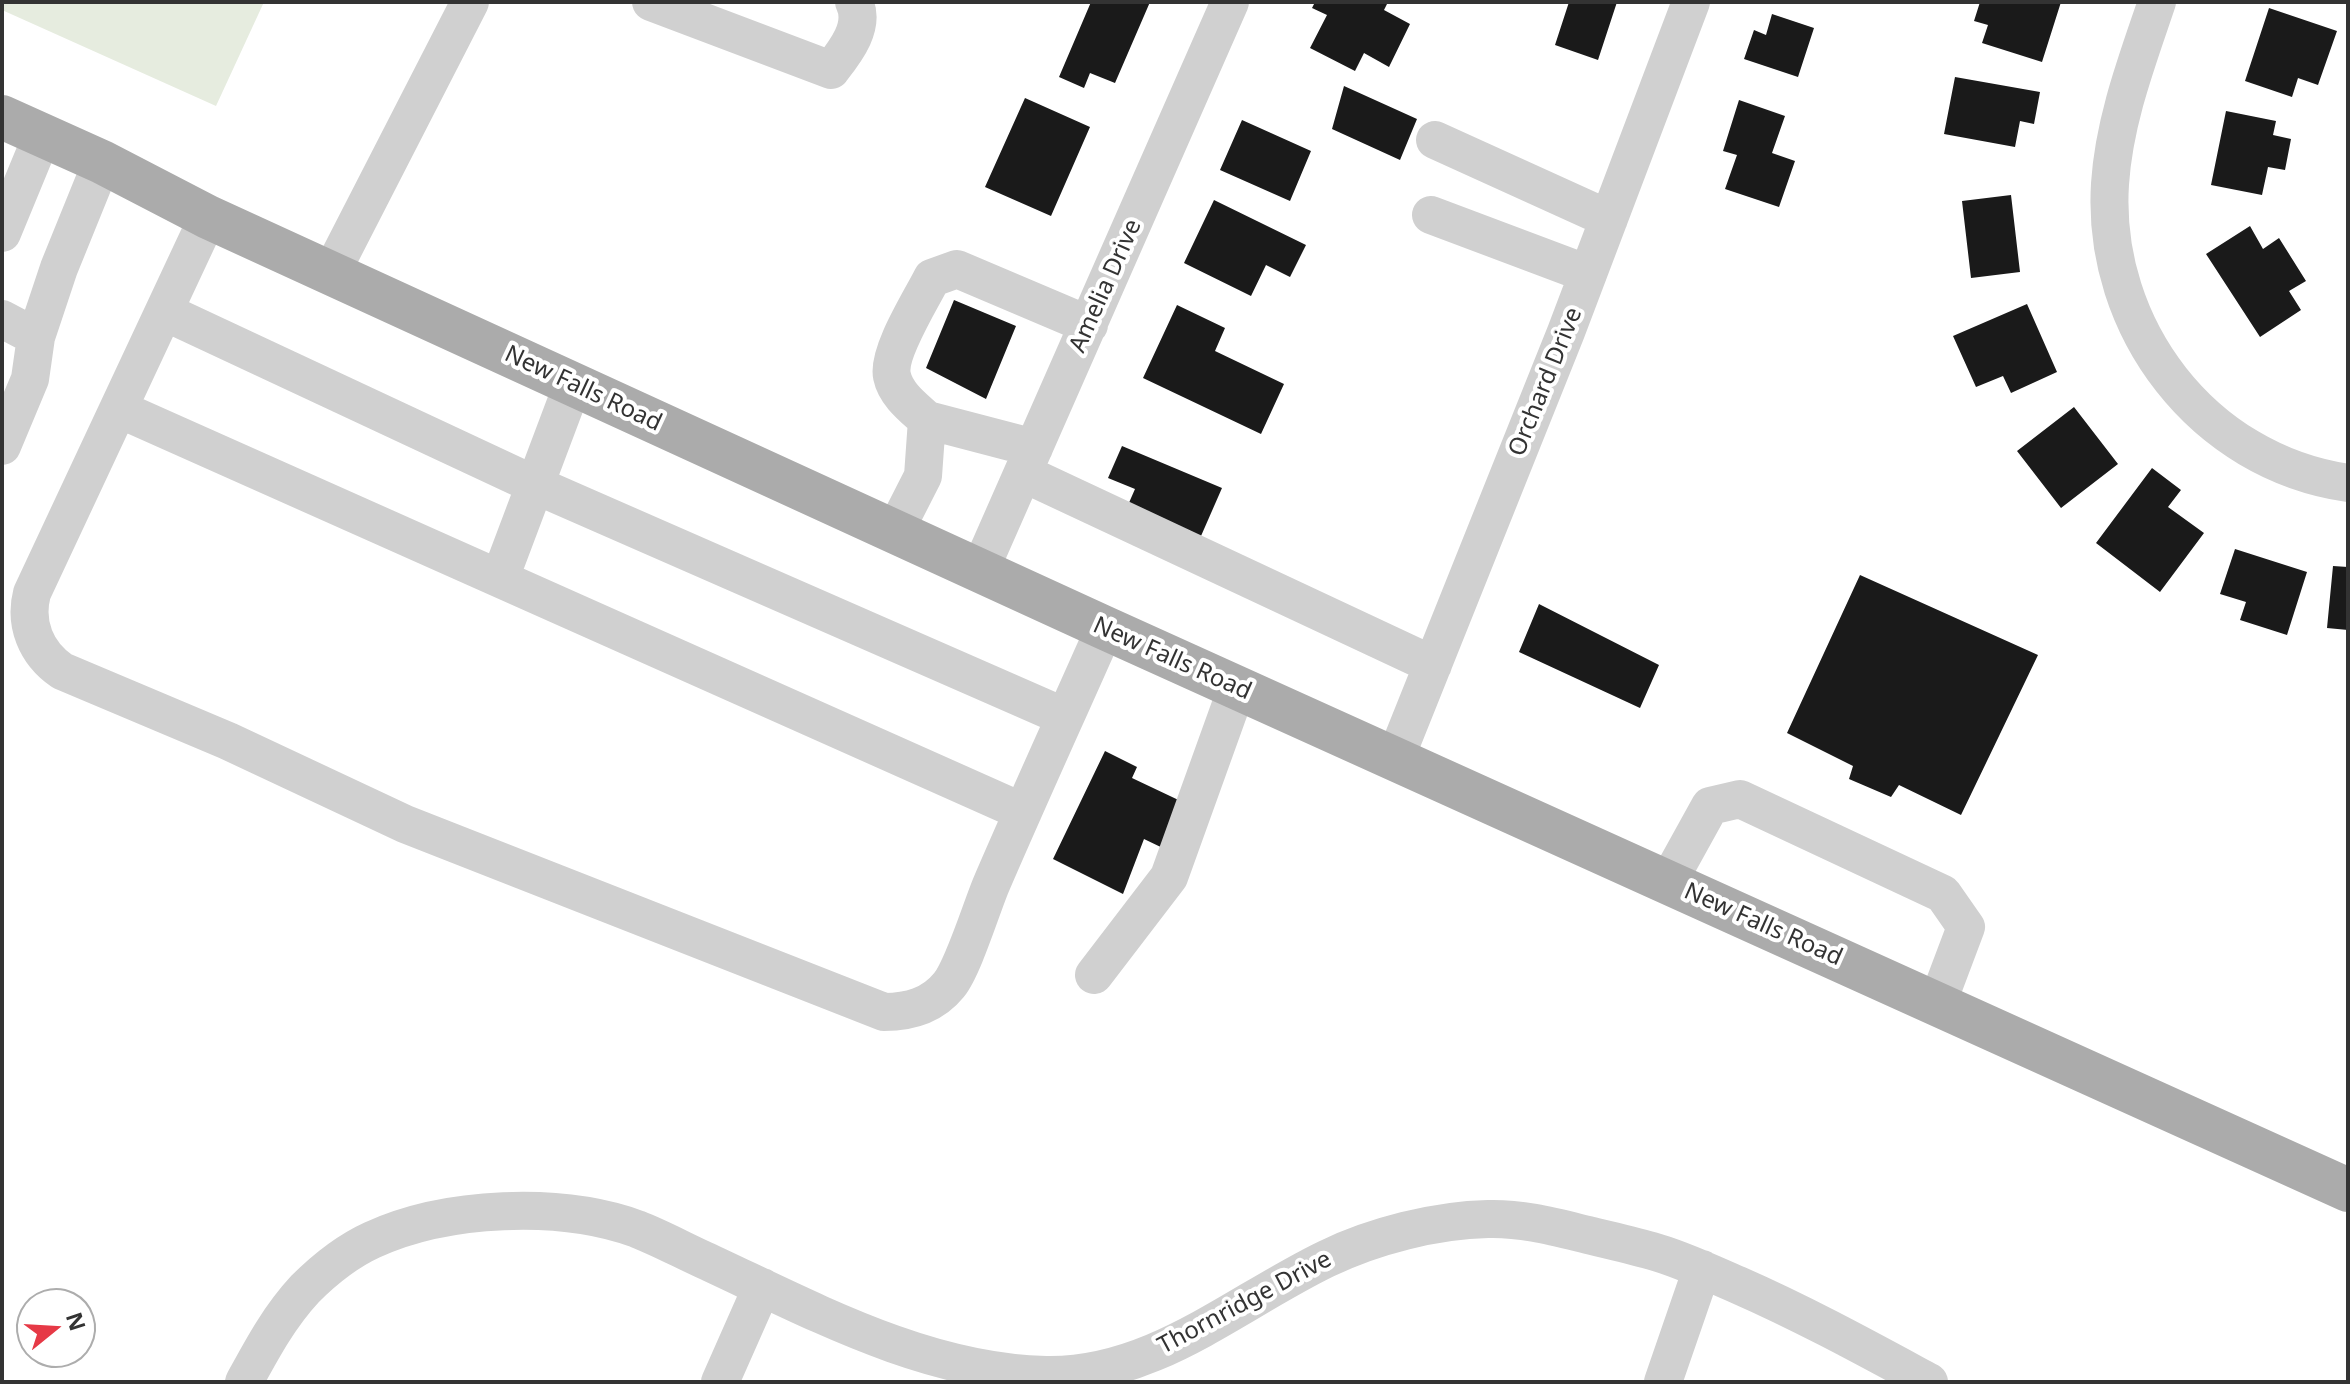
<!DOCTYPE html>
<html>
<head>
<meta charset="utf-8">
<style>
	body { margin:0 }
	#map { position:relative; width:2350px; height:1384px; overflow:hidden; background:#fff; font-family:"Noto Sans",sans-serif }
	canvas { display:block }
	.frame { position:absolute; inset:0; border:4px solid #333; pointer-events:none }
	.north { position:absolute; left:16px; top:1288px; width:80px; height:80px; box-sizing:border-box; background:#fff; border:2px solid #adadad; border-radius:50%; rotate:72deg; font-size:22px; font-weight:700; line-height:32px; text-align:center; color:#333 }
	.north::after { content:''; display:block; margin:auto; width:28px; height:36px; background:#e63946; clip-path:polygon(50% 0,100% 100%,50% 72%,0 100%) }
</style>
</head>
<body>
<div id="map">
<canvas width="2350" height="1384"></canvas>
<div class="frame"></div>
<div class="north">N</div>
</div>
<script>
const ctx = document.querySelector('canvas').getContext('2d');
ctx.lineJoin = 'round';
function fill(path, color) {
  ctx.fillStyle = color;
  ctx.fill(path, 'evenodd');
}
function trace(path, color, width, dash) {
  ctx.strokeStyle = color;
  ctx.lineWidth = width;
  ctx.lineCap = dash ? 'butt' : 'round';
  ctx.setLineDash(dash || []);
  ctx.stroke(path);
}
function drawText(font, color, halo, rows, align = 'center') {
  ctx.font = font + ' "Noto Sans",sans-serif';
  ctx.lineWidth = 8;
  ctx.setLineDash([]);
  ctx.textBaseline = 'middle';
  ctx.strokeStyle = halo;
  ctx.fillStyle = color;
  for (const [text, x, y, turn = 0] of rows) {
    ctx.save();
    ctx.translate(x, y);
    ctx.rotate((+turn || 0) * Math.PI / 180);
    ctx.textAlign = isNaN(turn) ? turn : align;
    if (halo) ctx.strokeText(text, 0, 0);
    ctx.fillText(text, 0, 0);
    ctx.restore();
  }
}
fill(new Path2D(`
	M2 2H264L216 106 2 10Z`), '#e6ecdf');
fill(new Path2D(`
	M1091 2H1150L1115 83 1090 73 1084 88 1059 77Z
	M1315 2H1388L1384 10 1410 24 1389 67 1364 53 1355 71 1310 48 1327 15 1312 8Z
	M1569 2H1617L1598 60 1555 45Z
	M1980 2H2061L2042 62 1982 43 1988 25 1974 21Z
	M2269 8 2337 31 2318 85 2298 78 2292 97 2245 81Z
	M1772 14 1814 28 1798 77 1744 59 1754 30 1766 35Z
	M1955 77 2040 92 2034 124 2020 121 2015 147 1944 134Z
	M1344 86 1417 119 1400 160 1332 129Z
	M1025 98 1090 127 1051 216 985 187Z
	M1739 100 1785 116 1772 153 1795 161 1779 207 1725 189 1737 155 1723 151Z
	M2226 111 2276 121 2273 135 2291 139 2285 170 2268 167 2262 195 2211 185Z
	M1242 120 1311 151 1290 201 1220 170Z
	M2011 195 2020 272 1971 278 1962 201Z
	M1214 200 1306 245 1290 277 1266 265 1251 296 1184 263Z
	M2250 226 2263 249 2279 238 2306 281 2289 291 2301 310 2260 337 2206 254Z
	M954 300 1016 326 986 399 926 368Z
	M2027 304 2057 372 2011 393 2003 376 1976 387 1953 336Z
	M1177 305 1225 328 1215 351 1284 384 1261 434 1143 378Z
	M2074 407 2118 464 2061 508 2017 451Z
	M1122 446 1222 488 1201 536 1128 505 1135 489 1108 478Z
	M2152 468 2181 490 2168 507 2204 533 2160 592 2096 543Z
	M2235 549 2307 572 2287 635 2240 620 2246 602 2220 594Z
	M2333 566 2348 567V630L2327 628Z
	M1860 575 2038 655 1961 815 1899 785 1891 797 1849 779 1853 766 1787 733Z
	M1539 604 1659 665 1640 708 1519 652Z
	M1105 751 1137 767 1132 778 1189 805 1169 851 1144 839 1123 894 1053 859Z`), '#1a1a1a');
trace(new Path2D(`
	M651 2 831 70C845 52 866 26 854 2
	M2157 2C2137 61 2114 121 2110 184 2101 328 2203 462 2348 483
	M1435 140 1609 219
	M1431 215 1588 274
	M208 217 32 593C24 624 36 653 62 671L228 741 405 824 884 1012C909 1012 932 1006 949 985 963 968 981 909 991 885 1028 799 1067 714 1105 628
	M2 233 42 136
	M331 273 470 2
	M165 312 533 484 1065 717
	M2 319 36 337
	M119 409 1023 812
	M927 420C914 408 896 395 892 376 887 353 921 300 932 278L957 269 1089 325
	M2 446 30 379 36 337 59 268 102 162
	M1023 473 1433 665
	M895 531 923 476 927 420 1034 448
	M980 570 1230 2
	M500 578 573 384
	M1395 759 1566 332 1691 2
	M1668 882 1710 806 1740 799 1943 894 1966 927 1937 1004
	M1094 975 1169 877 1237 688
	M244 1382C262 1349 279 1317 305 1289 324 1270 348 1251 372 1240 446 1206 560 1201 637 1229 660 1238 682 1250 704 1260 812 1310 924 1372 1046 1375 1153 1377 1235 1303 1326 1259 1373 1236 1436 1220 1488 1219 1522 1218 1555 1227 1588 1235 1609 1240 1631 1245 1652 1251 1681 1259 1710 1273 1738 1285 1804 1314 1866 1348 1929 1382
	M720 1382 762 1287
	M1663 1382 1702 1269`), '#d0d0d0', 38);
trace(new Path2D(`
	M2 117 102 162 208 217 1105 628 2348 1190`), '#ababab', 44);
drawText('24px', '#333', '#fff', [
	["Amelia Drive",1106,286,-66],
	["Orchard Drive",1546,382,-68],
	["New Falls Road",583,389,25],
	["New Falls Road",1172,659,24],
	["New Falls Road",1763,925,24],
	["Thornridge Drive",1245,1303,-28]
]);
</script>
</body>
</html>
